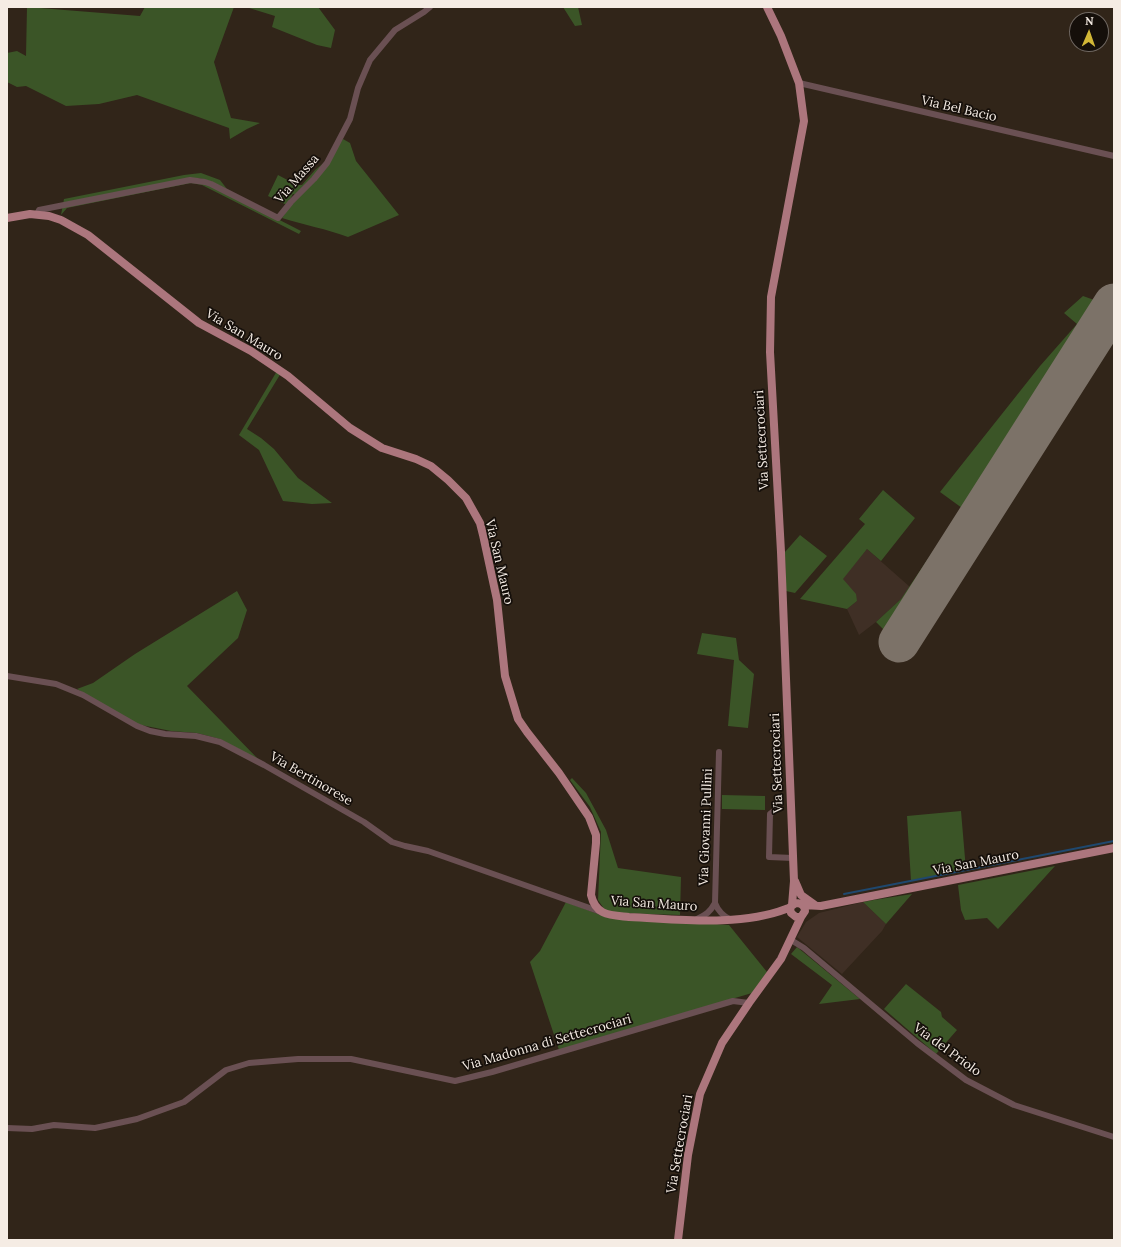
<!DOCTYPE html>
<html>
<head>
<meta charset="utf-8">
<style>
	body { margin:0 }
	#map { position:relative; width:1121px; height:1247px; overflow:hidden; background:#312519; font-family:Lora,serif }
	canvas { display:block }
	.frame { position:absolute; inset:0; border:8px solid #f5ece4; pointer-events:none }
	.north { position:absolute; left:1069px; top:12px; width:40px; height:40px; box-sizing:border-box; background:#150f0a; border:1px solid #6f6761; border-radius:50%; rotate:2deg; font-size:11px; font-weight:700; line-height:16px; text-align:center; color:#f5ece4 }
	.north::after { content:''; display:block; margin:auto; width:14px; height:18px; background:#d2b736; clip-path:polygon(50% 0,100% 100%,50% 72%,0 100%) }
</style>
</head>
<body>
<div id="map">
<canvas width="1121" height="1247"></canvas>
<div class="frame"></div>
<div class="north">N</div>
</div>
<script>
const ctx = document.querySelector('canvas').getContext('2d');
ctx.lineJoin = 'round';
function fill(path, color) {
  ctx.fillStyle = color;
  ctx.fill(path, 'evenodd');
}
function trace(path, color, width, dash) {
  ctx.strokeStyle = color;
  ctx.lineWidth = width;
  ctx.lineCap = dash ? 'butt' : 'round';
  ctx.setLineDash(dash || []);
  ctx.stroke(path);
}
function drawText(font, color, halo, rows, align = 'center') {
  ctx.font = font + ' Lora,serif';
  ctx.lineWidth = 3.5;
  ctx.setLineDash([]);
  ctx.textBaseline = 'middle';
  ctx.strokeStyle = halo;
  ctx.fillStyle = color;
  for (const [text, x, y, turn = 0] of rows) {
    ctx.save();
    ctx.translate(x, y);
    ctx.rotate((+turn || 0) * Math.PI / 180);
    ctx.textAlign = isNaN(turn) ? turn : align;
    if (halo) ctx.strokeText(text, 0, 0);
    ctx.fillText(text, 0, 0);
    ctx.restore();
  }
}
fill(new Path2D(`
	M867 549 910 587 901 599 876 622 859 635 847 609 857 601 842 579Z
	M863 902 886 924 882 931 842 974 797 937 806 922 819 913Z`), '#3f2f25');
fill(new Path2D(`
	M27 7 140 16 145 7H234L214 62 231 118 260 123 247 129 230 139 229 128 137 95 99 104 66 106 26 86 17 87 7 82V53L17 51 26 56Z
	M246 7H318L335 30 331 48 317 45 272 27 275 16Z
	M563 7H578L582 25 575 26Z
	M343 139 350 143 356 161 399 215 348 237C327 229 304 225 282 218L293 202Z
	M326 161V163L296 195 293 194 287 205 268 196 278 175 297 185H302L315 170Z
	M201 173 220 180 227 189C207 180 198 173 177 183H205L231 195 301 231 299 234 202 185 191 183 67 208 61 215 64 199 184 175Z
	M1103 295 1112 298 1057 378 893 639 876 622 901 599 962 508 940 492 1040 366 1077 324 1064 313 1083 296 1097 301Z
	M277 371 281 373 247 429 261 438 274 449 298 478 332 503 312 504 283 501 259 450 239 435Z
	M883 490 915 518 881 561 867 549 843 579 856 594 857 601 847 609 800 599 865 524 859 519Z
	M800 535 827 556 795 593 786 591 785 552Z
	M237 591 247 610 238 638 187 686 259 760 220 739 197 733 171 731 136 724 77 689 93 683 135 654Z
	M702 633 736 638 739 660 754 674 748 728 728 726 734 660 697 654Z
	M572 778 586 793 606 830 618 868 681 877 680 915 618 913 605 910 598 900 601 832 590 807 570 780Z
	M722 795 765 796V810L722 809Z
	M961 811 966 870 911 881 907 816Z
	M1055 866 998 929 987 918 965 920 961 910 958 885Z
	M912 894 886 924 863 902 874 900Z
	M566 902 606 917 729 925 767 972 752 993 559 1050 530 962 540 951Z
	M797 947 860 999 819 1004 832 985 791 954Z
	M906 984 941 1012 942 1017 957 1030 936 1054 884 1009Z`), '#3b5527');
trace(new Path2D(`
	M844 894 1114 841`), '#1f486e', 2);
trace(new Path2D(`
	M899 642 1114 304`), '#7c7268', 41);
trace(new Path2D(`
	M799 83 1114 156
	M37 214 39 210 190 180 205 182 211 184 278 218 291 202 314 179 327 163 350 119 358 88 370 60 395 30 424 12 430 7
	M7 676 56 684 83 695 137 726 150 731 165 734 196 736 220 742 264 765 364 822 392 842 405 846 428 851 601 912
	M774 811 770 814 769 857 793 858
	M715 903C718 911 723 916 731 920
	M697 919C706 915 710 912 715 903L719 752
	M791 940 804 948 917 1043 966 1080 1014 1105 1114 1137
	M7 1128 32 1129 54 1125 95 1128 137 1119 184 1102 226 1070 249 1063 298 1059H351L455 1081 492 1072 733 1001 749 1003`), '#6a5053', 6);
trace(new Path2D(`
	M767 7 781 36 799 83 804 121 771 297 770 352 781 552 794 881 792 905
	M7 218 30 214 49 216 61 220 88 235 199 323 251 351 288 376 350 428 382 448 416 459 431 466 448 480 466 498 480 523 483 535 497 600 505 676 518 719 527 732 559 773 589 817 596 835V843L591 895C596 916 610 915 629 917 678 919 739 927 786 909 790 908 792 905 796 903 801 903 805 906 805 911L801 917H796L791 913 790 908
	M795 881 801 895 815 905
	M803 905 821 906 1114 848
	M678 1240 688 1155 700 1094 722 1043 749 1003 781 959 801 917`), '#ac767d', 8);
drawText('13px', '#f5ece4', '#150f0a', [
	["Via Bel Bacio",959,109,13],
	["Via Massa",297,179,-49],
	["Via San Mauro",244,335,31],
	["Via Settecrociari",762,440,-93],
	["Via San Mauro",499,562,77],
	["Via Settecrociari",777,763,-92],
	["Via Bertinorese",311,779,30],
	["Via Giovanni Pullini",706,827,-88],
	["Via San Mauro",976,863,-11],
	["Via San Mauro",654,904,4],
	["Via Madonna di Settecrociari",547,1043,-16],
	["Via del Priolo",947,1050,36],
	["Via Settecrociari",680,1144,-80]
]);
</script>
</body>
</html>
